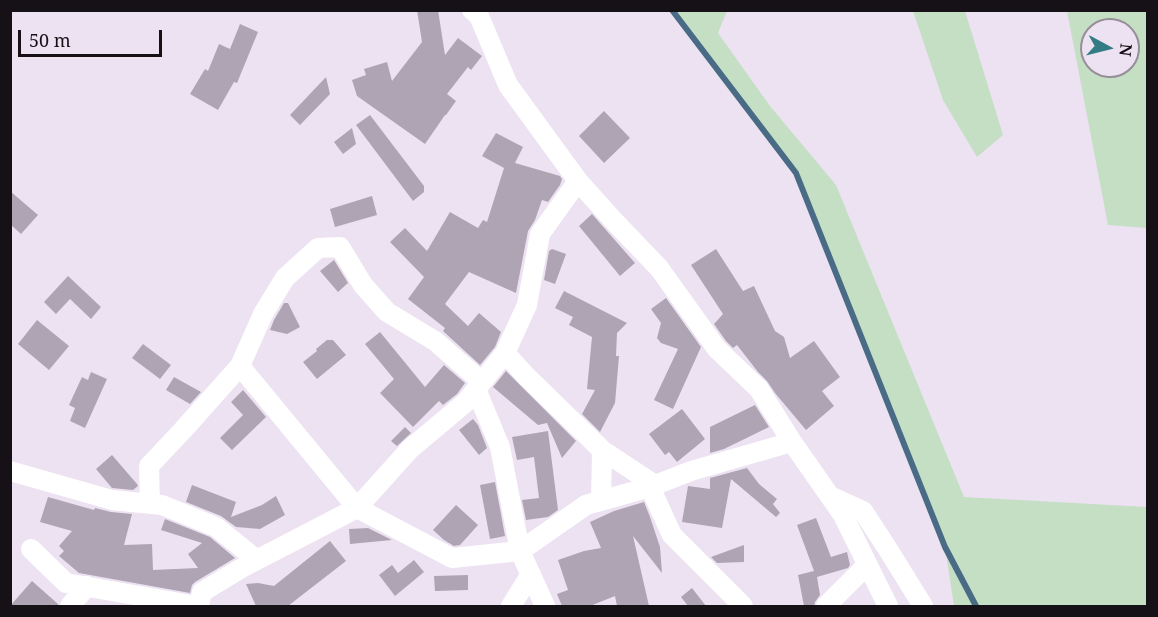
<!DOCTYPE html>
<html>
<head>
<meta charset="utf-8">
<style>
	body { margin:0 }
	#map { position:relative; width:1158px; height:617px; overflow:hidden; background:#ede2f2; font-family:"Noto Serif",serif }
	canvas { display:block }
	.frame { position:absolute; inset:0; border:12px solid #151117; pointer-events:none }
	.north { position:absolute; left:1080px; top:18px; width:60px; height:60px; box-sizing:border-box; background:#ede2f2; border:2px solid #978e9a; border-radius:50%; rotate:97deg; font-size:16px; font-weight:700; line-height:24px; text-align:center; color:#151117 }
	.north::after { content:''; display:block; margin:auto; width:21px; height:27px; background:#347c85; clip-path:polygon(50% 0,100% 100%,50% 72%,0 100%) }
	.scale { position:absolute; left:18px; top:30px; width:144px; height:27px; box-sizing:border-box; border:3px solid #151117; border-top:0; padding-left:8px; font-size:18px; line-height:21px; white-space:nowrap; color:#151117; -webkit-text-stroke:4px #ede2f2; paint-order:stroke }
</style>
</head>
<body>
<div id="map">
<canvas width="1158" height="617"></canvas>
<div class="frame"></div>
<div class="north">N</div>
<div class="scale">50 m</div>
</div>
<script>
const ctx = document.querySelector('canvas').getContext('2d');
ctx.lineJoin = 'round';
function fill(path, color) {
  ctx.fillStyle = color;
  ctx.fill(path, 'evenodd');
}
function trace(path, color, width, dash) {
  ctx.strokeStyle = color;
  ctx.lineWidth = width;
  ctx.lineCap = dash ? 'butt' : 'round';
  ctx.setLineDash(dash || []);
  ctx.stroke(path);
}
fill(new Path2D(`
	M672 11H727L718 33 770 106 836 185 964 497 1147 507V606H954L945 547 796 173Z
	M913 11H965L1003 135 977 157 943 100Z
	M1067 11H1147V228L1108 225ZM1092 30H1128V66H1092Z`), '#c4dfc4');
trace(new Path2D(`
	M672 10 796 173 945 547 976 606`), '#4a6b85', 6);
fill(new Path2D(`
	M417 10H438L445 55 458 38 482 56 471 70 468 67 447 94 456 101 446 115H445L425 144 357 96 352 80 366 75 364 69 387 62 392 81 422 42Z
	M240 24 258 32 237 83 234 82 218 110 190 94 205 69 208 71 219 44 230 49Z
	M326 77 330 94 300 125 290 115Z
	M604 111 630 138 604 163 579 136Z
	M370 115 424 186V192L413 201 356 125Z
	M352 128 356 144 343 154 334 142Z
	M496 133 523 147 515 163 560 176 562 179 560 185 548 202 542 200 535 220 528 231 516 293 469 272 445 304 468 326 479 313 501 332 495 347 480 365 443 331 445 328 408 299 424 277 390 242 405 228 427 251 450 212 478 228 483 220 487 222 504 168 482 156Z
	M10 191 38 215 21 234 10 224Z
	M372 196 377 215 335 227 330 209Z
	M592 214 635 263 620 276 579 226Z
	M552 249 566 254 555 284 544 280 549 251Z
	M716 249 743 291 754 286 775 331 784 337 790 358 814 341 840 377 822 391 834 406 806 430 775 393 767 381 758 372 737 345 733 348 726 341 714 324 723 314 691 265Z
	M334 260 348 283 338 292 320 271Z
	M68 276 101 307 91 319 70 299 56 314 44 302Z
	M564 291 627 323 617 333 616 356H619L615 403 600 432 582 414 595 390 587 389 592 337 569 325 573 317 555 308Z
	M666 298 701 347 673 409 654 400 678 349 661 343 657 338 661 323 651 309Z
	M284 303H288L300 327 287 334 270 330 274 320Z
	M37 320 69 346 49 370 18 344Z
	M380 332 425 387 444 365 465 383 457 394 443 405 439 401 413 427 380 393 394 379 365 344Z
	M327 340H333L346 355 317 379 303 362 317 351 316 349Z
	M143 344 171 365 160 379 132 358Z
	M506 371 576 441 562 458 547 423 538 425 493 387Z
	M91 372 107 379 85 428 70 421 75 408 69 405 82 377 88 380Z
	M174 377 201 392 190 404 166 390Z
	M243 390 266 417 232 450 220 438 243 415 231 402Z
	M755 405 769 427 724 449 710 453V427Z
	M682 409 705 439 677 462 669 452 665 455 649 434Z
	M473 419 478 425 487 448 479 455 459 430Z
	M405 427 411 433 397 446 391 441Z
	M548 431 558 510 548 517 526 520 522 500 539 498 534 457 517 460 512 437Z
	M112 455 137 484 138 486 133 490 112 488 96 469Z
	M747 468 759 484 777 499 773 504 780 513 776 517 731 479 722 528 682 522 688 486 710 489V478Z
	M495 482 505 536 490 539 480 485Z
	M192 485 236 502 231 517 262 505 276 496 285 515 260 529 236 527 221 516 186 502Z
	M48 497 94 510 95 508 111 512 132 514 124 545 152 544 153 570 198 568 188 554 202 543 161 530 165 519 210 537 235 558 195 582 192 585 190 593 79 573 59 556 64 551 59 546 72 531 40 522Z
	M644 502 650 517 660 547 662 573 633 536 649 606H617L615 596 590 606H562L557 594 568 590 558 560 584 551 601 548 590 522 614 511Z
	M456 505 478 525 460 545 454 546 444 540 433 530Z
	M816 518 831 557 847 552 850 565 848 568 817 577 820 595 815 602 814 606H804L798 575 814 571 797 525Z
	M368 528 392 540 350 544 349 529Z
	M330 541 346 561 288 606H256L246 584 258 583 274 586Z
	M744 545V562L717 563 711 557Z
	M414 560 424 572 395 596 379 575 392 565 398 573Z
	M468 575V590L435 591 434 576Z
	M32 581 58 604V606H10Z
	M692 588 706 606H688L681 597Z`), '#aea4b4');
trace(new Path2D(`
	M472 10 479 16 508 85 578 181 613 220 659 268 717 349 759 389 792 442 843 515 888 606
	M505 353 527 377 602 450
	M240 366 357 508 452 558 520 551 586 505 650 487 691 471 792 442
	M476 389 500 447 520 551 545 606
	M10 471 112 500 162 505 216 527 257 560
	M650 487 672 535 743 606
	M830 496 863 511 889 551 923 606
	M601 500 602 450 655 485
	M150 504 149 466 183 430 240 366 263 314 285 278 318 248 340 247 363 285 387 312 435 341 482 382
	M31 549 66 583 197 606
	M70 606 87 586
	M199 606 202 592 245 566 357 508 410 449 466 402 505 353 527 305 540 234 578 181
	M511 606 531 574
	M826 606 867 565`), '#fff', 20);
</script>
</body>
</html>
